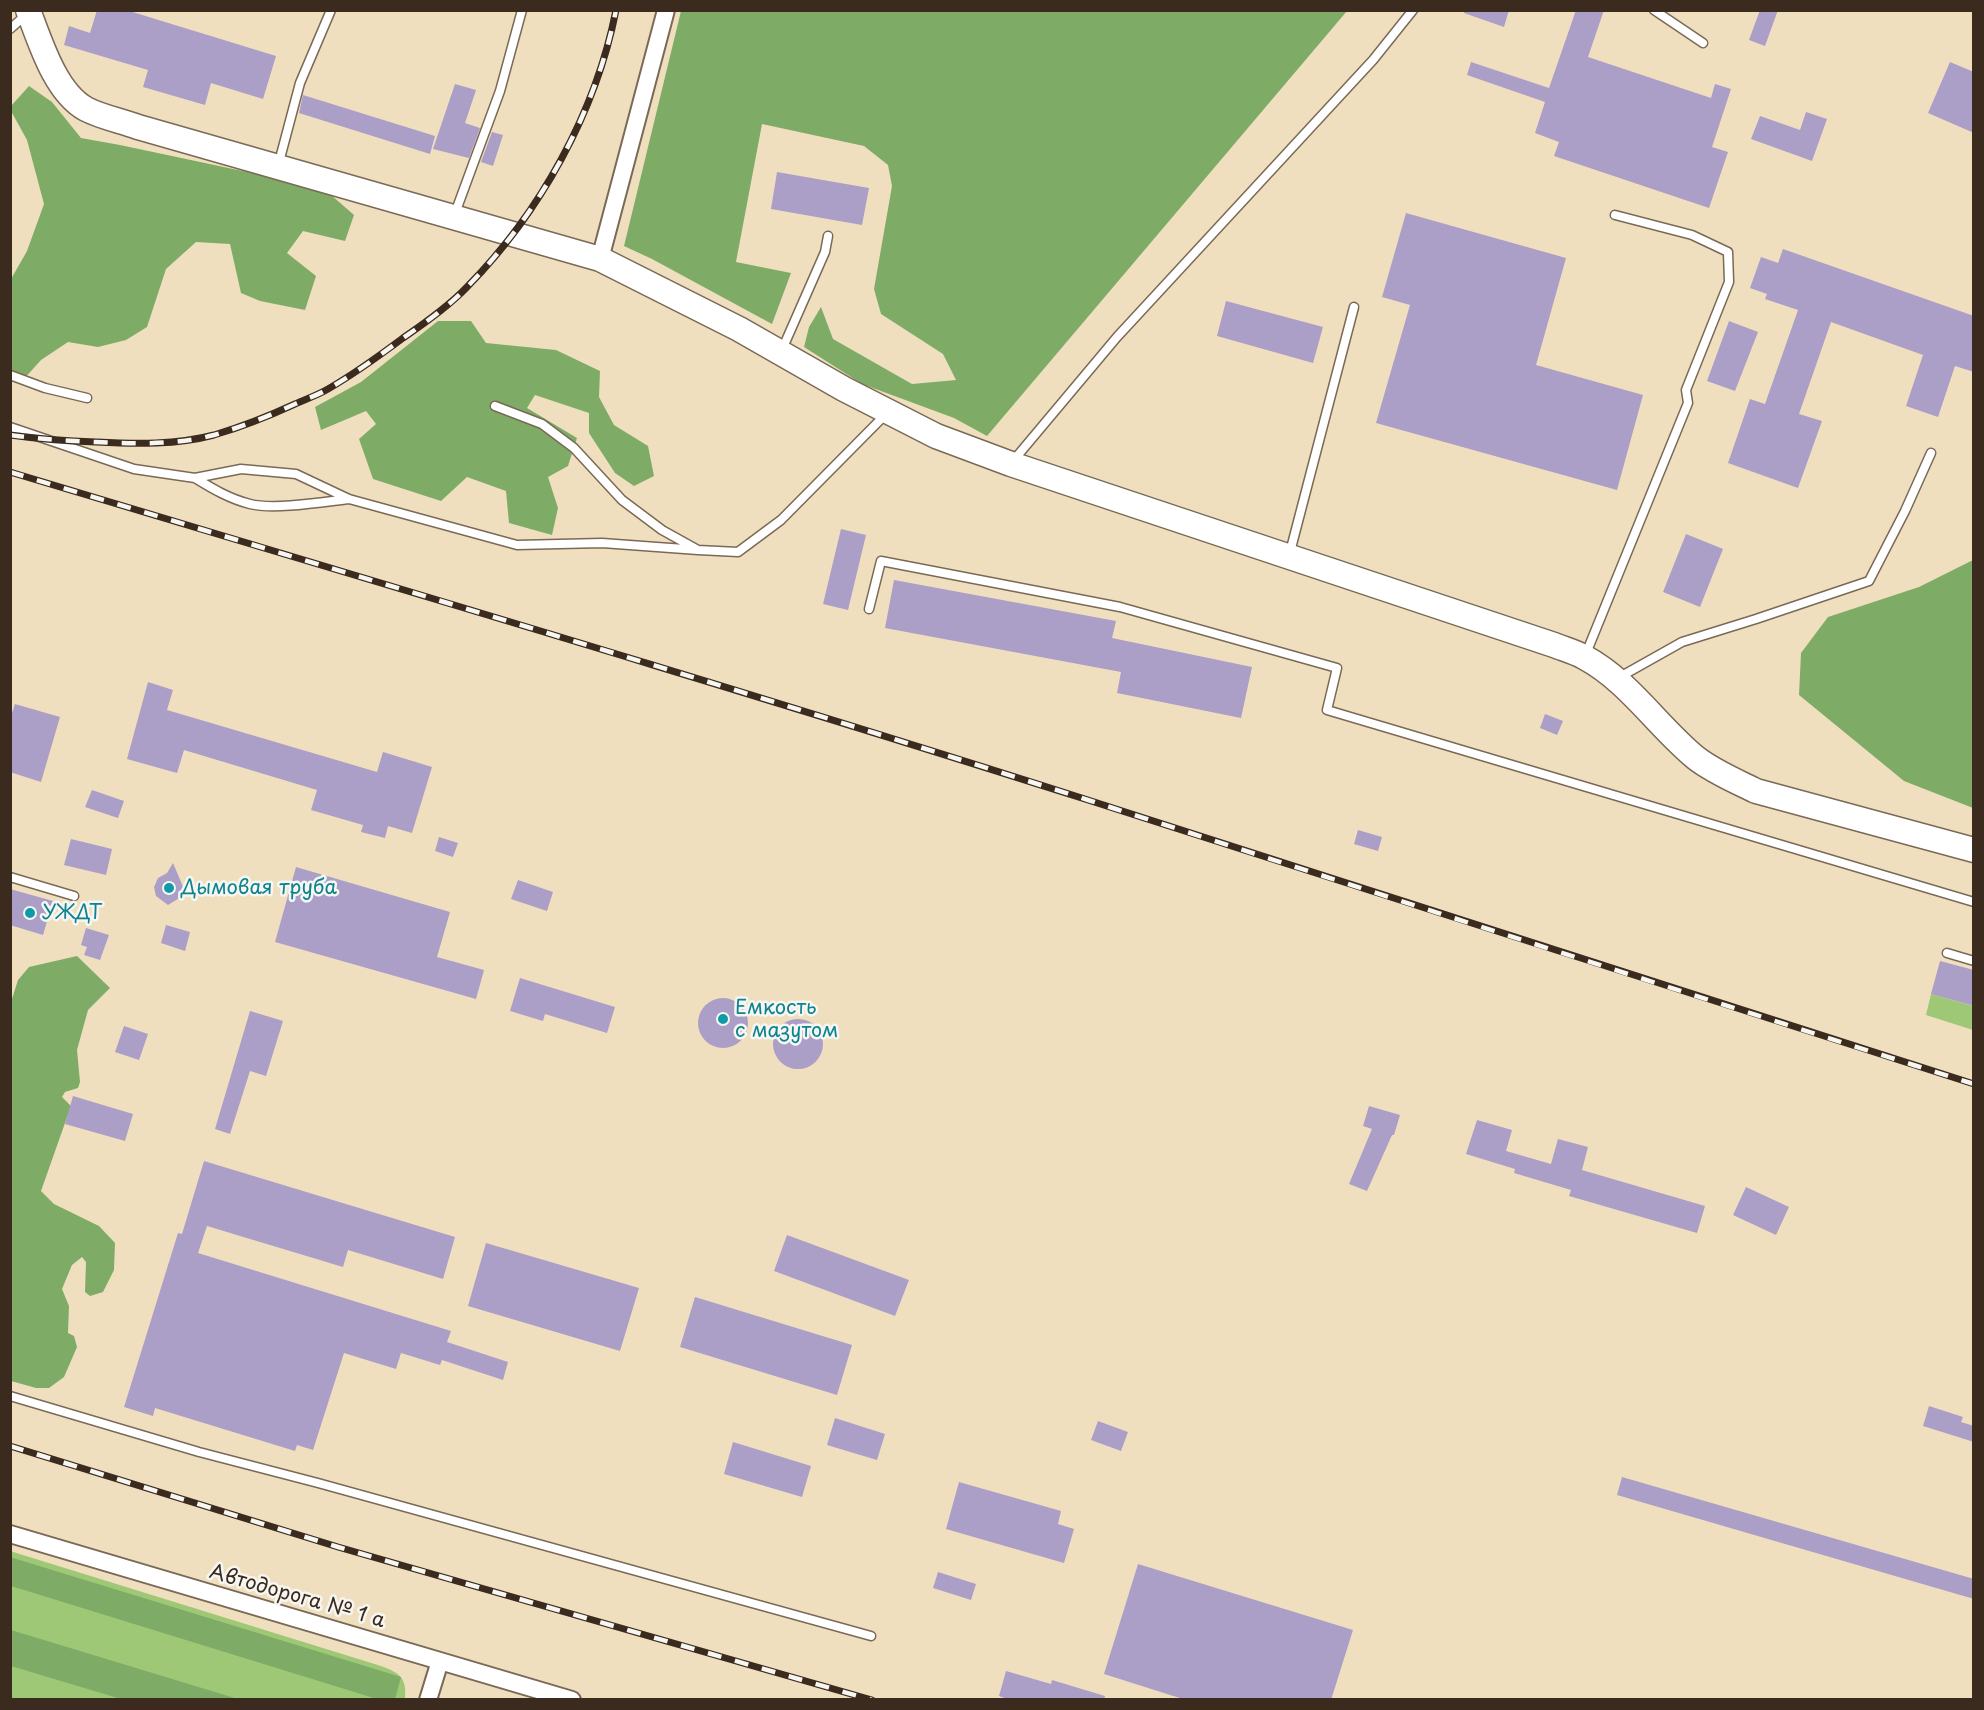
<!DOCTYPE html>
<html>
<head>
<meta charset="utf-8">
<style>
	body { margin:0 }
	#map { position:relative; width:1984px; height:1710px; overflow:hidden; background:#f0dfbf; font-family:"Playpen Sans",sans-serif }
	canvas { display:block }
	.frame { position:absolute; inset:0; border:12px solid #3b2a1e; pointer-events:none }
</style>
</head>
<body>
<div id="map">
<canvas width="1984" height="1710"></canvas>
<div class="frame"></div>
</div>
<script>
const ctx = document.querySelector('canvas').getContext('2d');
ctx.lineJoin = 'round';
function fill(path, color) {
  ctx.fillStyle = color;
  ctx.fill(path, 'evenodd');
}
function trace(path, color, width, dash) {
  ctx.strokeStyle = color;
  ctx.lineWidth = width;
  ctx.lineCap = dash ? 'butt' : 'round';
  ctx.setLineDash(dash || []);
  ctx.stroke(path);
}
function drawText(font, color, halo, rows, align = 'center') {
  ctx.font = font + ' "Playpen Sans",sans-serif';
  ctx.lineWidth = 5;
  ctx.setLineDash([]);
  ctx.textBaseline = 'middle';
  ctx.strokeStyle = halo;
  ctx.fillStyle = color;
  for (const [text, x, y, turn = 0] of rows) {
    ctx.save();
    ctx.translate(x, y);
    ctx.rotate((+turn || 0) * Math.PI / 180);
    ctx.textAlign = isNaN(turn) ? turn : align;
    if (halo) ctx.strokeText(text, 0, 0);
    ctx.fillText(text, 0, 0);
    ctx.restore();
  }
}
fill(new Path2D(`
	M1931 994 1973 1006V1030L1926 1015Z
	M10 1551 381 1666C400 1673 407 1678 405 1699H11Z`), '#9ec875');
fill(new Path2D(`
	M681 11V10L1347 11 987 436 954 418 862 384 804 347 809 327 821 307 833 339 912 384 956 380 943 354 881 314 874 289 892 186 888 165 864 146 762 124 736 262 791 273 772 324 652 259 624 246Z
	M29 86 52 102 81 138 120 145 323 188 354 215 345 241 303 231 287 253 316 276 305 310 260 301 241 293 230 244 196 242 166 269 147 327 126 340 98 347 68 342 41 360 23 380 11 369V279L27 251 44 204 27 140 11 111V106Z
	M438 321H471L486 343 556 350 600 371 599 397 614 425 648 446 654 476 634 486 615 473 589 433V413L535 395 527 408 577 438 568 466 548 477 558 508 552 535 509 523 506 491 467 477 441 501 373 479 359 439 376 424 366 411 321 430 315 407 361 382Z
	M1973 560V808L1904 781 1799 695 1801 653 1828 617 1919 587Z
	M77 956 110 988 88 1010 77 1050 80 1082 78 1088 65 1092 62 1097 71 1106 41 1191 54 1204 99 1226 115 1243 114 1270 103 1292 90 1296 85 1292 86 1262 82 1257 72 1265 62 1289 69 1306 68 1333 74 1336 77 1347 64 1377 49 1388H36L11 1381 10 1005 18 980 29 967Z
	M10 1557 401 1677 395 1699H377L11 1586Z
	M10 1630H11L238 1699H121L11 1666Z`), '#7eac66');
fill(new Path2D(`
	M97 10H126L276 56 263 99 211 83 205 105 143 87 148 70 64 45 69 26 90 33Z
	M1464 10H1509L1504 27 1464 13Z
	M1576 10H1604L1588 57 1711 98 1715 84 1731 89 1712 147 1728 152 1709 208 1554 156 1559 142 1535 133 1545 102 1467 75 1471 62 1549 88Z
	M1760 10H1778L1765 46 1749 40Z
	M1950 62 1974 72V133L1928 113Z
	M455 84 476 90 465 123 480 128 469 158 433 149Z
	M303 95 435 136 430 154 299 113Z
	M1806 112 1827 119 1812 161 1751 139 1760 116 1800 130Z
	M492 132 503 135 493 166 481 162Z
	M777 172 869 188 862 225 771 209Z
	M1406 213 1566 258 1536 365 1643 395 1617 490 1376 423 1410 305 1382 297Z
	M1783 249 1974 316V372L1955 366 1938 417 1906 406 1923 355 1831 322 1799 414 1822 421 1798 488 1728 463 1750 399 1765 404 1798 310 1765 299 1767 294 1750 288 1761 257 1778 263Z
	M1226 301 1323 327 1313 363 1217 336Z
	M1729 321 1758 332 1735 391 1707 381Z
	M841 529 866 535 848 610 823 604Z
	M1686 534 1723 549 1700 607 1663 592Z
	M894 580 1116 621 1112 638 1252 667 1241 718 1117 693 1121 672 885 628Z
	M148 682 173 690 167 710 377 772 383 752 432 767 412 833 388 826 385 838 361 832 363 825 311 810 317 790 184 750 177 773 127 759Z
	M15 704 60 717 41 782 10 772V719Z
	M1545 714 1563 721 1557 735 1540 728Z
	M92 790 124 801 118 818 85 807Z
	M1358 830 1382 837 1378 851 1354 844Z
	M439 837 458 843 453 857 435 851Z
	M71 839 112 849 106 875 64 865Z
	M173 863 184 889 181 897 168 905 156 896 154 887 158 878 167 873Z
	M296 867 450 912 437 957 484 970 476 999 275 942Z
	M518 880 553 892 547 911 511 899Z
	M10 889 53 901 43 935 10 925Z
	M166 925 190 932 185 951 161 943Z
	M86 928 109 935 100 960 84 955 87 947 81 945Z
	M1940 961 1974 970V1006L1931 994Z
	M520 978 615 1007 607 1033 545 1014 543 1021 510 1011Z
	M698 1023a25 25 0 1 1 50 0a25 25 0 1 1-50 0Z
	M250 1011 283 1021 266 1076 250 1071 230 1134 215 1129Z
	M773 1044a25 25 0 1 1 50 0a25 25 0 1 1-50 0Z
	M124 1026 148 1034 139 1060 115 1052Z
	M73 1096 133 1114 125 1141 65 1124Z
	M1369 1106 1400 1115 1394 1135H1392L1367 1191 1349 1184 1372 1129 1363 1126Z
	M1477 1120 1512 1130 1506 1151 1551 1164 1558 1139 1588 1147 1582 1170 1705 1206 1697 1233 1569 1196 1571 1190 1514 1173 1515 1169 1466 1154Z
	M204 1161 455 1237 443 1279 348 1250 343 1267 207 1226 198 1253 451 1331 447 1342 508 1362 503 1380 442 1360 440 1365 401 1353 396 1369 344 1353 313 1450 297 1445 295 1451 155 1408 153 1416 124 1407 178 1233 182 1234Z
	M1746 1187 1789 1207 1776 1235 1733 1215Z
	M787 1235 909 1280 895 1316 774 1271Z
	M486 1243 639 1288 620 1351 468 1306Z
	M695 1297 852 1345 837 1395 680 1347Z
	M1929 1406 1963 1417 1961 1422 1974 1426V1442L1923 1426Z
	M835 1418 885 1434 877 1460 827 1445Z
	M1098 1421 1128 1432 1121 1451 1091 1440Z
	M733 1442 811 1466 802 1497 724 1474Z
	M1622 1477 1974 1579V1599L1617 1495Z
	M959 1482 1061 1511 1058 1524 1074 1529 1064 1563 946 1529Z
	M1138 1564 1353 1630 1331 1700H1186L1104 1674Z
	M938 1572 976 1584 971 1600 933 1588Z
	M1006 1671 1051 1684 1052 1680 1105 1696 1104 1700H1010L999 1696Z`), '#ab9ec7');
const lane = new Path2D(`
	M1654 10 1703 43
	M10 29 28 13
	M278 166 300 83 331 10
	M454 216 500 91 522 10
	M781 352 825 252 828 236
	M10 375 45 388 87 398
	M495 406 542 424 574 448 622 500 662 530 698 550 738 552 781 520 886 414
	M10 427 134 469 195 478
	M1013 461 1117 337 1373 60 1413 10
	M349 499C323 502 275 510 250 504 230 499 213 489 195 478L241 469 296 474 349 499 517 545 602 543 698 550
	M1289 556 1354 307
	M869 609 881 561 1120 607 1337 668 1327 710 1974 902
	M1585 656 1688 403 1686 390 1729 282 1728 252 1692 235 1615 215
	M1618 678 1682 642 1756 619 1869 581 1905 511 1931 453
	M10 877 74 896
	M1947 953 1974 961
	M10 1396 199 1452 318 1483 871 1636`);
const street = new Path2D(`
	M600 259 666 10
	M10 1534 572 1700
	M428 1700 440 1661`);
const secondary = new Path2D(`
	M28 10C40 41 55 92 86 109 101 117 122 121 138 127L600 259 739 329 844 389 936 436 1011 464 1554 645C1564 649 1575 652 1584 657 1629 681 1657 726 1696 758 1714 772 1736 781 1756 791L1974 850`);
trace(lane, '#7a6956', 11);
trace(street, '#7a6956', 20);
trace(secondary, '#7a6956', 27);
trace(lane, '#fff', 8);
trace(street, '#fff', 16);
trace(secondary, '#fff', 24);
const rail = new Path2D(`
	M10 435C39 439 67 441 96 442 136 444 176 445 214 435 241 427 269 416 295 404 306 399 318 395 328 389 354 374 379 356 403 338 425 323 449 306 467 287 540 213 596 112 616 10
	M10 472C370 580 730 686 1088 800 1383 895 1678 991 1974 1084
	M10 1446 338 1547 872 1700`);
trace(rail, '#3b2a1e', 7);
trace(rail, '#f6f6f2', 4.5, [14]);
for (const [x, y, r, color] of [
	[169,888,6,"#0f9aa8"],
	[30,913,6,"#0f9aa8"],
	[723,1019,6,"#0f9aa8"]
]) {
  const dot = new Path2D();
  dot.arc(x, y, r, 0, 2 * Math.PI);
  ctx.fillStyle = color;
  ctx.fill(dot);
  trace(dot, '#f6f6f2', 2);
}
drawText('20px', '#0d838f', '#f6f6f2', [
	["Дымовая труба",181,888],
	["УЖДТ",42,913],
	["Емкость",735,1008],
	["с мазутом",735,1031]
], 'left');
drawText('20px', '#3b2a1e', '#f6f6f2', [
	["Автодорога № 1 а",297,1597,16]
]);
</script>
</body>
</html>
